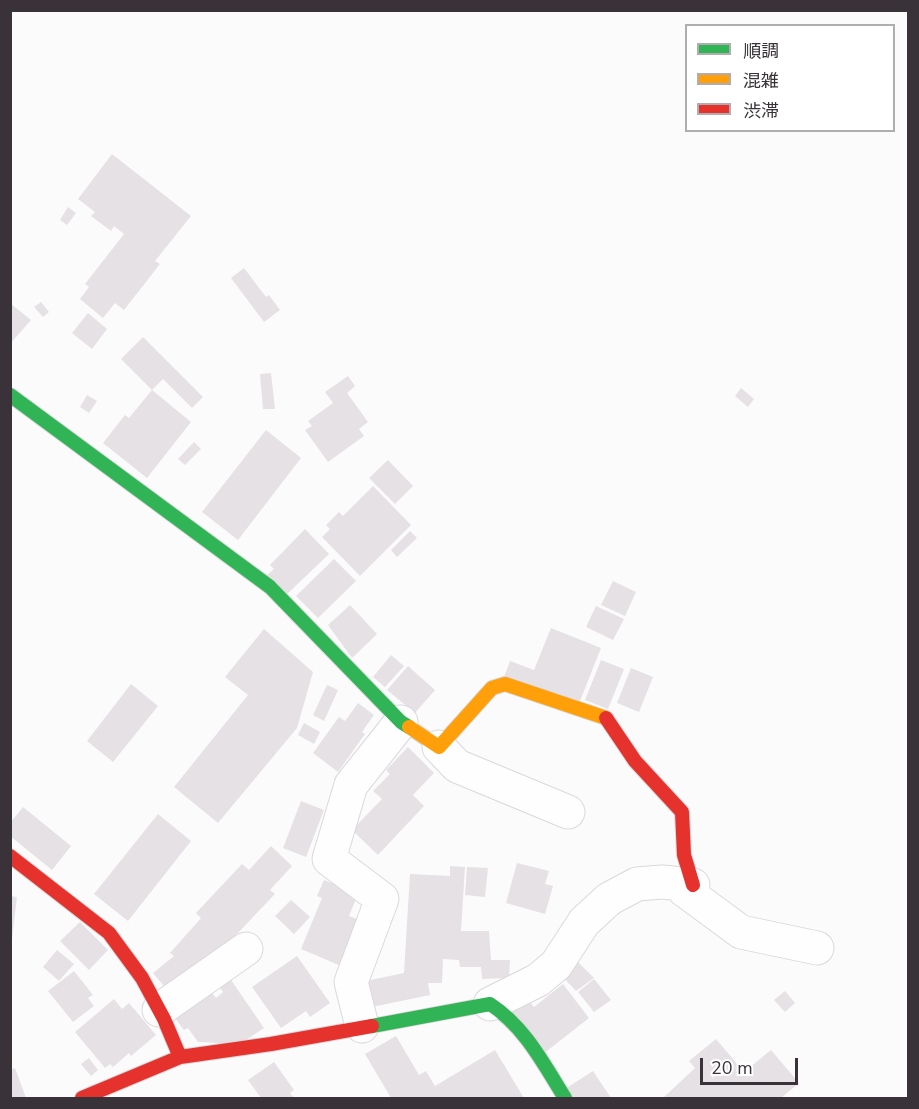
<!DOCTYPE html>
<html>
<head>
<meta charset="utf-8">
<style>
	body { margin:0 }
	#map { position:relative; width:919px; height:1109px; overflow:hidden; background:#fcfbfc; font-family:"Nunito Sans","Noto Sans JP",sans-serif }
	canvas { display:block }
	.frame { position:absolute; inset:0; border:12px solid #393339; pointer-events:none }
	.legend { position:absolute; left:685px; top:24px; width:210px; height:108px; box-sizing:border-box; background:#fff; border:2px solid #b0adb0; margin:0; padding:8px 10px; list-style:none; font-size:18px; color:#393339 }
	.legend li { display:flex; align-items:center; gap:12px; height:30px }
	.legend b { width:30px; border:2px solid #b0adb0 }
	.scale { position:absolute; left:700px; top:1058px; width:98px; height:27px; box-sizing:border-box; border:3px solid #393339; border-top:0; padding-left:8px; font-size:18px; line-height:21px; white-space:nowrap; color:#393339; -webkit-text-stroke:4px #fff; paint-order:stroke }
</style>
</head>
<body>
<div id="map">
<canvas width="919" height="1109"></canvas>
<div class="frame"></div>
<ul class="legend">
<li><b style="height:8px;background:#30b455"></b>順調</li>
<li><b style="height:8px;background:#ff9f0a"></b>混雑</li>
<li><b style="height:8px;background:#e5322d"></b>渋滞</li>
</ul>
<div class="scale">20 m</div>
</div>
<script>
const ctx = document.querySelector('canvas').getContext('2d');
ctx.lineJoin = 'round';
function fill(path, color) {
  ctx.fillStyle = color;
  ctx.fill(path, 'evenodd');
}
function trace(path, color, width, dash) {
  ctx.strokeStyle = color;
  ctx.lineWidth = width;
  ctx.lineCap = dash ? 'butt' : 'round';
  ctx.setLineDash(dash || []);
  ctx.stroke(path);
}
fill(new Path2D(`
	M112 154 191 216 155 261 160 264 124 310 115 303 103 318 80 299 89 287 85 284 124 234 114 226 111 231 91 216 95 212 78 199Z
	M68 207 76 213 67 225 60 220Z
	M244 268 266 297 269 295 280 310 264 322 231 278Z
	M41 302 49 312 43 317 34 307Z
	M10 303 31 320 10 344Z
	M88 313 107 329 92 349 72 333Z
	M143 337 203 397 192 408 163 379 152 390 121 359Z
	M271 373 275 409H263L260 374Z
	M348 376 355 386 347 393 368 422 359 429 364 436 328 462 305 430 312 426 308 421 333 403 325 392Z
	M741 388 754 399 748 407 735 396Z
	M152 390 191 422 147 478 103 443 125 415 129 418Z
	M87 395 97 401 89 413 80 407Z
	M266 430 301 458 238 540 202 512Z
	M194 442 201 449 185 465 178 459Z
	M388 460 413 486 395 504 369 478Z
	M373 486 411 525 360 576 322 537 330 529 326 525 339 512 343 516Z
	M305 529 329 554 285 596 266 576 274 569 270 565Z
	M410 531 417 538 397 557 391 550Z
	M334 559 356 581 318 618 296 596Z
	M613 581 636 592 625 616 601 605Z
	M350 605 377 634 352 658 328 625Z
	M596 606 624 619 613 640 586 627Z
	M551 628 601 648 580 701 504 677 510 661 534 670Z
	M264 629 313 672 297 728 218 823 174 787 248 695 225 677Z
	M391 655 404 666 385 687 373 677Z
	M601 660 624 669 608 709 585 700Z
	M408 666 435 690 415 713 387 690Z
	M631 668 653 677 639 712 617 703Z
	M131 684 158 706 113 762 87 741Z
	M327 685 338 690 324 721 313 715Z
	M358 703 374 715 362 732 365 734 338 772 313 753 339 717 345 721Z
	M304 723 320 732 314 744 298 735Z
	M408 747 434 773 413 795 424 806 378 855 352 830 382 799 373 791 390 774 386 770Z
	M301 801 324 810 306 857 283 848Z
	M23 807 71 846 52 870 10 836V823Z
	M158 814 191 841 128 921 94 894Z
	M271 846 292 866 270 890 275 894 215 957 168 991 153 973 174 956 170 953 201 918 196 913 242 864 249 870Z
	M517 863 549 871 545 884 553 886 545 914 506 903Z
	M450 866 465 867 461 931H489L491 960H510L509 978 482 979 481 967H460L459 960 443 959 442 983H428L430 995 362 1009 356 983 404 973 410 874 450 876Z
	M467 867 488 868 485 897 465 895Z
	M324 880 358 894 349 916 360 920 341 966 301 949 322 898 317 896Z
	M10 896 17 897 12 939H10Z
	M291 900 310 917 294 934 275 916Z
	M80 922 108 950 89 970 60 941Z
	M57 950 74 964 59 981 43 967Z
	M297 956 330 1003 310 1017 306 1011 281 1028 252 987Z
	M572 956 594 978 576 991 557 971Z
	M74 971 93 995 88 998 94 1006 73 1022 48 991Z
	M594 979 611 1000 594 1012 578 992Z
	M231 980 264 1028 240 1044 198 1042 188 1028 184 1030 175 1018 212 993 216 998 223 992 220 988Z
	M563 984 589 1018 543 1054 510 1012 527 998 534 1007Z
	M785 991 795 1003 785 1012 774 1000Z
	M114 999 122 1009 129 1003 156 1035 131 1056 129 1053 113 1067 110 1064 105 1068 75 1032Z
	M396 1036 419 1075 426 1071 435 1086 495 1050 524 1098H391L365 1054Z
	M716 1039 744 1072 771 1050 799 1083 781 1098H663L695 1068 689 1061Z
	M89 1058 98 1070 91 1076 81 1064Z
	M274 1062 294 1090 290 1093 294 1098H261L248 1080Z
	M15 1068 26 1098H10V1070Z
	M593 1071 611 1098H570L565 1089Z`), '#e5e1e4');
const street = new Path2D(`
	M439 747 457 766 568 812
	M490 1004 538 980 556 965 584 922 609 899 637 884 662 882 693 885 684 890 741 932 817 948
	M159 1010 246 949
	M362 1026 351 982 382 899 329 859 351 785 401 722`);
const fast = new Path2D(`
	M10 395 270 587 401 722 409 727
	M372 1026 490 1004C525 1027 543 1063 565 1098`);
const slow = new Path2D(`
	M409 727 439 747 492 688 505 684 606 718`);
const jam = new Path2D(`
	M606 718 635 761 682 812 684 855 693 885
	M10 856 109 933 142 978 164 1019 180 1057
	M82 1098 180 1057 271 1044 372 1026`);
trace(street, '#dbd8db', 35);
trace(fast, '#dbd8db', 16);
trace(slow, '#dbd8db', 16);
trace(jam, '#dbd8db', 16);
trace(street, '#fffeff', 33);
trace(fast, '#30b455', 14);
trace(slow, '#ff9f0a', 14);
trace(jam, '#e5322d', 14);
</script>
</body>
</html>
